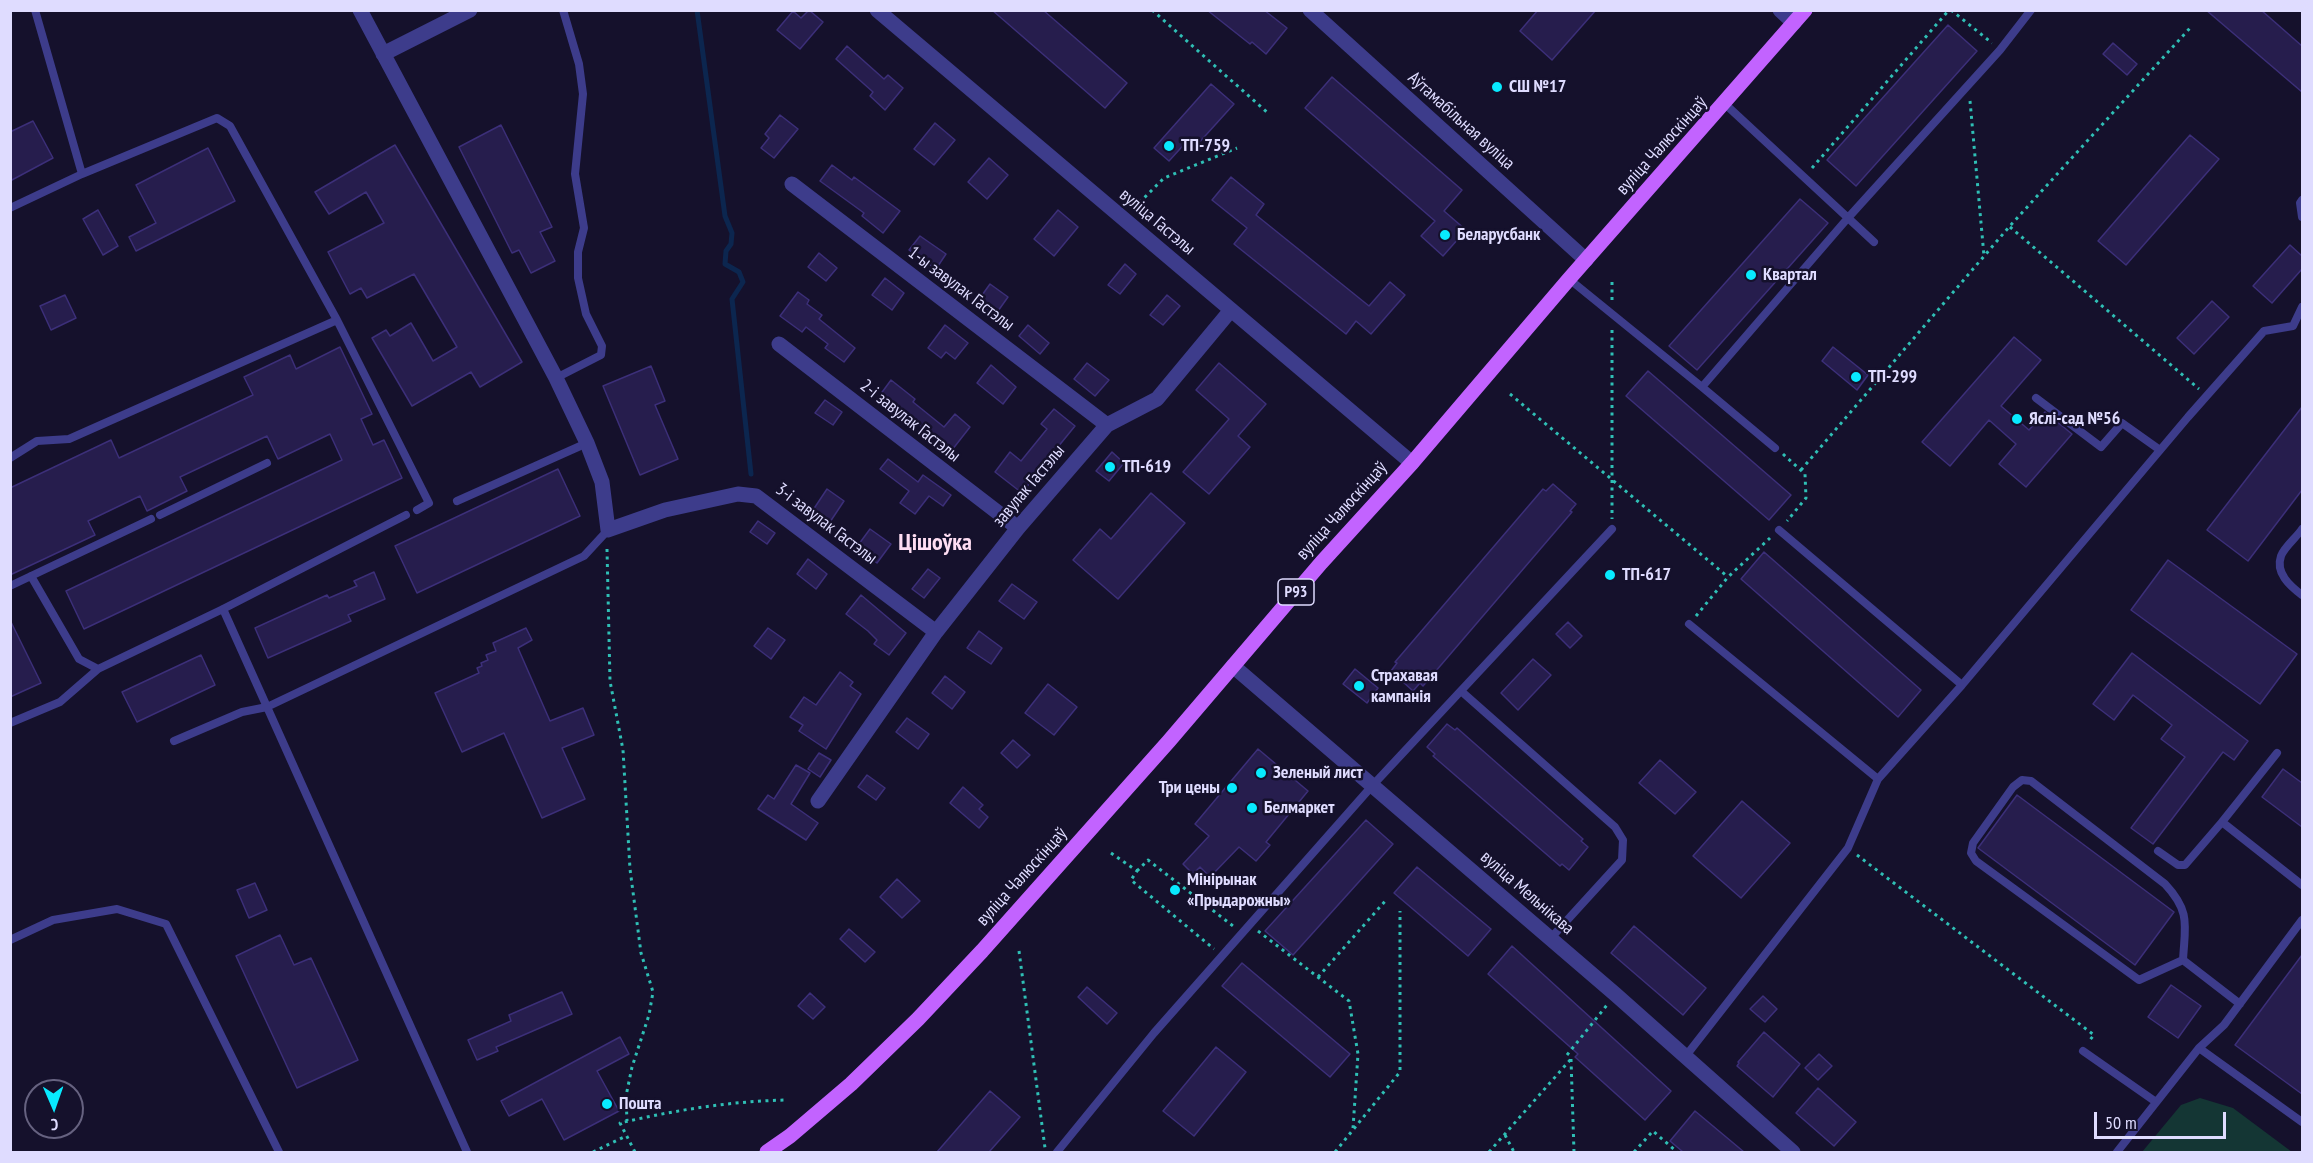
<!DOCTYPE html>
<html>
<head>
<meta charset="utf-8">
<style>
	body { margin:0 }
	#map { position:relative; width:2313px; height:1163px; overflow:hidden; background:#15112c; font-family:"PT Sans Narrow",sans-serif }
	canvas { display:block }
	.frame { position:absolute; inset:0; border:12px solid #dfdcff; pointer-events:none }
	.north { position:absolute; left:24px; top:1079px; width:60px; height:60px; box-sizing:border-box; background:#15112c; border:2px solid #666280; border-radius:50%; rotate:178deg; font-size:16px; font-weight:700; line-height:24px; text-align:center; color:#dfdcff }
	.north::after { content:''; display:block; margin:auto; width:21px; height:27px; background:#08eaff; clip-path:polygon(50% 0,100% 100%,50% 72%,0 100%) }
	.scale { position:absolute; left:2094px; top:1112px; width:132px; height:27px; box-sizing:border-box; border:3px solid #dfdcff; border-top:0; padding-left:8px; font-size:18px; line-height:21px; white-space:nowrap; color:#dfdcff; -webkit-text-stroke:4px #15112c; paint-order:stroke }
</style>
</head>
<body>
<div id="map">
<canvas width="2313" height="1163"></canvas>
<div class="frame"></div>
<div class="north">С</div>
<div class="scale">50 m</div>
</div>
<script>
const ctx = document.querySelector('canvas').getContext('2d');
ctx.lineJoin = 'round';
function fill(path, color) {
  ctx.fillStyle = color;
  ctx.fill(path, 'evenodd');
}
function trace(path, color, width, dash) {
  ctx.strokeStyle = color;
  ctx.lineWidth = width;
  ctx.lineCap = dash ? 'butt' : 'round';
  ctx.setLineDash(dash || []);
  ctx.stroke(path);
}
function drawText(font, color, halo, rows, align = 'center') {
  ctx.font = font + ' "PT Sans Narrow",sans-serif';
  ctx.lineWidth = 5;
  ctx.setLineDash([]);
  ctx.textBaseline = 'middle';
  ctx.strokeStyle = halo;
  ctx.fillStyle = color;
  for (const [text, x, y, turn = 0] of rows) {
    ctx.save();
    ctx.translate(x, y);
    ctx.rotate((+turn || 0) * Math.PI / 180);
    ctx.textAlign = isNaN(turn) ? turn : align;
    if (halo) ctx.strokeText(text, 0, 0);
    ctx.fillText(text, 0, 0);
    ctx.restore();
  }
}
fill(new Path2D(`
	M2200 1098 2233 1108 2292 1152H2142L2181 1105Z`), '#143634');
trace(new Path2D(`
	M697 10 725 216 732 233 731 244 726 251 725 264 739 272 743 282 732 299 751 474`), '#0c264f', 5);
const building = new Path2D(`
	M809 10 823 22 800 49 777 30 793 11 801 18Z
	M992 10H1043L1127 83 1105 108Z
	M1207 10H1264L1287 28 1266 54 1252 42 1250 44Z
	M1538 10H1596L1552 60 1520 31Z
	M2206 10H2261L2302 46V92Z
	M1948 25 1977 51 1856 186 1827 160Z
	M2113 43 2137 64 2127 75 2103 54Z
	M847 46 884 79 888 75 903 88 885 110 870 96 873 92 836 59Z
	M1332 77 1462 190 1444 211 1466 230 1443 256 1421 236 1435 221 1305 108Z
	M1211 84 1234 104 1196 146 1189 139 1169 161 1154 148Z
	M780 115 798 129 774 158 761 148 769 138 765 134Z
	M33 121 53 158 10 181V132Z
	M935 123 955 140 934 165 914 149Z
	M501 125 552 227 540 232 555 261 531 273 519 250 512 253 459 147Z
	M2190 135 2219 159 2126 265 2098 241Z
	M395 145 522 362 480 387 471 372 412 406 372 338 386 330 390 336 411 323 433 361 457 347 414 274 367 298 361 288 350 294 328 252 384 223 366 192 329 214 315 192Z
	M208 148 235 201 136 251 129 237 156 223 136 185Z
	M989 158 1008 175 987 199 968 182Z
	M832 165 852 180 854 177 900 211 883 233 862 216 864 213 820 181Z
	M1231 177 1264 204 1256 215 1369 306 1390 282 1405 295 1371 334 1356 321 1346 334 1234 244 1247 228 1212 200Z
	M1800 199 1828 223 1697 370 1669 346Z
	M98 210 118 246 103 255 83 219Z
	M1058 210 1078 227 1054 256 1034 239Z
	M920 236 946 254 936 269 909 250Z
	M2290 245 2302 256V269L2272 303 2253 286Z
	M819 253 837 268 826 281 808 267Z
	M1125 264 1136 274 1120 294 1108 285Z
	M885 278 904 293 892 310 872 295Z
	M990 284 1008 297 993 318 975 305Z
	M798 292 809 300 807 304 822 315 819 319 855 348 844 362 825 348 828 344 806 327 802 332 780 316Z
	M65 295 76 318 51 330 40 306Z
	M1167 295 1180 306 1163 325 1150 315Z
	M2212 301 2229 317 2194 354 2177 338Z
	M945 325 968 343 955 359 946 352 941 358 928 348Z
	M1028 325 1049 343 1040 354 1019 336Z
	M2014 337 2041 360 2001 406 2029 430 2045 412 2072 434 2026 487 1999 464 2016 444 1989 420 1950 466 1922 442Z
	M340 347 372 414 361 419 373 445 384 440 402 478 84 629 66 591 342 460 330 434 278 459 267 436 180 477 187 491 147 511 140 496 88 521 95 535 10 575V488L111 440 119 458 253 395 244 377 290 355 296 369Z
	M1833 347 1868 375 1857 390 1822 361Z
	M1087 363 1109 380 1095 396 1074 379Z
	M1219 363 1266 404 1238 436 1250 447 1209 494 1183 472 1229 419 1196 390Z
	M991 365 1016 387 1003 404 977 383Z
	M651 366 665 401 655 405 678 459 640 475 603 386Z
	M1648 371 1791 495 1769 520 1626 396Z
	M891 380 915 399 913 402 944 427 955 414 970 427 952 450 880 395Z
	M825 400 842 412 833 425 815 413Z
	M2302 407V490L2248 561 2207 530Z
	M1054 409 1075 426 1053 453 1055 454 1047 465 1045 463 1022 493 995 472 1010 452 1021 461 1047 429 1041 424Z
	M1112 452 1124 463 1109 481 1096 471Z
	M888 459 918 482 923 475 951 495 943 506 929 496 915 514 900 503 909 491 880 469Z
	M558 469 580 516 417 593 395 546Z
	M1553 484 1576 504 1570 511 1572 512 1423 686 1420 683 1413 691 1391 671 1397 663 1395 662 1543 489 1546 491Z
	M827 489 844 501 826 528 809 516Z
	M1151 493 1185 523 1118 599 1073 560 1100 529 1111 539Z
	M758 521 775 533 767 544 750 532Z
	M870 529 891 544 877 563 856 548Z
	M1764 552 1921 690 1898 717 1741 579Z
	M808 559 827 574 816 589 797 574Z
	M2168 560 2297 654 2260 704 2131 610Z
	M928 569 940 578 924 598 912 589Z
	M374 572 385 599 348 615 351 621 268 658 255 628 327 595 329 598 357 586 354 581Z
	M1012 584 1037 602 1024 619 999 601Z
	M861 595 906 633 889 655 874 644 877 640 868 631 846 614Z
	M10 620 41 683 10 697Z
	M1568 622 1582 636 1570 648 1556 634Z
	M526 628 532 640 518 648 550 721 583 708 594 735 562 748 585 799 542 818 504 733 462 752 435 693 479 673 477 668 482 666 481 663 488 660 486 655 496 651 493 643Z
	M768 628 785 640 771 659 754 646Z
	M979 631 1002 648 991 664 967 648Z
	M2132 653 2248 741 2234 760 2223 752 2153 844 2131 828 2185 757 2161 739 2172 725 2133 695 2114 720 2093 704Z
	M201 655 215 685 137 722 122 692Z
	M1533 659 1551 675 1518 710 1501 693Z
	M1355 669 1378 688 1367 703 1343 684Z
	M840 672 853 682 850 686 861 694 826 749 799 731 803 725 790 717 804 697 816 705Z
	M945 676 965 692 952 709 932 693Z
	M1048 684 1077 707 1054 735 1025 713Z
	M907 718 929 734 918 749 896 732Z
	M1447 724 1455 730 1457 728 1583 839 1581 841 1588 847 1569 870 1562 864 1560 866 1433 756 1435 754 1427 747Z
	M1013 740 1030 755 1017 768 1001 753Z
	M1258 749 1308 791 1266 842 1270 845 1256 861 1239 847 1210 877 1200 867 1193 874 1183 864 1209 836 1195 824Z
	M819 753 831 760 820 777 808 769Z
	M1660 760 1696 792 1675 814 1639 783Z
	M796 765 810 773 791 804 818 823 806 840 758 809 768 795 774 799Z
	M2283 769 2302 783V827L2262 797Z
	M867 775 885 788 876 800 858 787Z
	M963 787 983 805 979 809 988 817 979 828 950 803Z
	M2017 795 2174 912 2135 965 1978 848Z
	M1742 801 1790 843 1741 898 1693 856Z
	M1366 820 1393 844 1293 955 1265 931Z
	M1417 867 1491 929 1468 956 1394 893Z
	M897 879 920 901 902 918 880 897Z
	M255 883 267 910 249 918 237 890Z
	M1634 926 1706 988 1683 1015 1611 953Z
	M849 929 875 952 865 962 840 939Z
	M280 935 294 965 311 958 358 1060 297 1088 236 956Z
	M1512 946 1671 1091 1645 1120 1575 1057 1578 1054 1488 974Z
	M2302 955V1094L2235 1045Z
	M1242 963 1350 1054 1330 1077 1222 986Z
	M2171 985 2201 1006 2178 1038 2148 1017Z
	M1087 987 1117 1013 1107 1024 1078 997Z
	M562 992 572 1014 496 1047 498 1051 477 1060 468 1040 511 1021 509 1015Z
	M810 993 825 1007 813 1019 798 1006Z
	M1763 996 1777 1009 1765 1022 1750 1009Z
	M1764 1032 1800 1064 1773 1097 1737 1066 1739 1063 1738 1062Z
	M620 1037 629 1054 597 1071 619 1111 564 1140 542 1099 509 1116 501 1101Z
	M1216 1047 1246 1072 1194 1136 1163 1111Z
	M1819 1054 1832 1066 1818 1080 1805 1068Z
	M1818 1088 1856 1122 1834 1146 1796 1113Z
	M990 1091 1020 1117 989 1152H937Z
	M1695 1111 1744 1152H1683L1670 1141Z`);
fill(building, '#261d4d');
trace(building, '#3c2f79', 1.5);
trace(new Path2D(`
	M1152 10 1269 114
	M1951 10 1992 43
	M1970 101 1984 256
	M1812 168 1949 10
	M1134 208 1164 178 1237 148
	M2010 227 2199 389
	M1612 300V281
	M1612 330V519
	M1510 394 1728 577
	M1783 454 1805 474 1806 498 1787 521
	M1801 470 2009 227 2190 28
	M607 549 610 681 623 750 630 869 641 953 653 992 649 1015 632 1067 626 1096 627 1121
	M1696 616 1728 577 1770 538
	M1111 853 1137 871 1131 880 1214 949
	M1857 855 2094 1035 2089 1041
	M1137 871 1148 860 1233 926
	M1258 931 1349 1001 1358 1054 1353 1128
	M1019 951 1045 1148
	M1318 977 1387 899
	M1567 1055 1607 1005
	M1571 1059 1574 1152
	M1505 1135 1514 1152
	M593 1152 626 1136
	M635 1152 620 1123C676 1110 731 1101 788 1100
	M1335 1152 1400 1072V911
	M1489 1152 1571 1059
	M1634 1152 1653 1131 1677 1152`), '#2fbfb5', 3, [3, 4.5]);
trace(new Path2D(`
	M35 10 82 174
	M1725 104 1874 242
	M2302 200 2300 203 2302 217
	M10 208 82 174 217 118 230 126 337 320 429 503 417 510
	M1569 279 1702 387 1847 219 2000 50 2031 10
	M556 378 601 355 602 346 586 314 578 278V252L584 228 575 174 583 94 579 64 563 10
	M1702 387 1775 448
	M2036 398 2101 447 2122 423 2160 450
	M10 458 37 441 69 439 337 320
	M457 501 587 443
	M160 515 267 463
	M2302 529C2297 537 2284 547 2281 556 2275 573 2290 586 2302 595
	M1779 530 1962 685
	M31 576 79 659 98 669
	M10 586 151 519
	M223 609 467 1152
	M1689 624 1878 779
	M1461 691 1615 827 1623 840 1622 860 1550 939
	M10 723 60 702 98 669 223 609 406 515
	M174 741 242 712 267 707 584 556 608 530
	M2222 822 2277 753
	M2158 851 2178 865H2185L2222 822 2302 885
	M10 940 53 920 117 909 166 924 279 1152
	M2183 960C2185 925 2191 912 2165 884L2031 781 2022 780 2013 787 1973 843 1971 853 1976 861 2139 980 2183 960 2240 1004
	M2199 1048 2224 1025 2302 920
	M2083 1051 2156 1102
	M1685 1057 1848 848 1878 779 1962 685 2188 417 2264 331 2293 326 2302 307
	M1057 1152 1154 1033 1372 786 1612 529
	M2117 1152 2199 1048 2302 1122`), '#3d3c8b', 8);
trace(new Path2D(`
	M360 10 556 378 587 443 602 482 608 530 665 510 738 494 756 496 936 632
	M877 10 1412 463
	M1310 10 1586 260
	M1780 10 1794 23
	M383 54 470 10
	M792 184 1107 425
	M779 344 1018 528
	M1233 666 1615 994 1793 1152
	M818 801 936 632 1018 528 1107 425 1157 399 1231 310`), '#3d3c8b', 15);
trace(new Path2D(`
	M767 1152 790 1136 851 1084 918 1019 982 951 1169 741 1321 563 1412 463 1569 279 1805 10`), '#c263ff', 15);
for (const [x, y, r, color] of [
	[1497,87,6,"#08eaff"],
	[1169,146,6,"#08eaff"],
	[1445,235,6,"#08eaff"],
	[1751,275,6,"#08eaff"],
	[1856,377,6,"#08eaff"],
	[2017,419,6,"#08eaff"],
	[1110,467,6,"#08eaff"],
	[1610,575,6,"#08eaff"],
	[1359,686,6,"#08eaff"],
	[1261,773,6,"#08eaff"],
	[1232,788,6,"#08eaff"],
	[1252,808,6,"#08eaff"],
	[1175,890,6,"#08eaff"],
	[607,1104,6,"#08eaff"]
]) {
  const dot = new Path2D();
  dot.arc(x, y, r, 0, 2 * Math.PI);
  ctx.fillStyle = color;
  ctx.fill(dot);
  trace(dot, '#15112c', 2);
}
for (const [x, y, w] of [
	[1296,592,36]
]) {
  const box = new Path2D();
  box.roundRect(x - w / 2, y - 13, w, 26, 4.5);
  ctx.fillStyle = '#15112c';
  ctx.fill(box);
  trace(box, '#dfdcff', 1.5);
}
drawText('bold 16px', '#dfdcff', null, [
	["Р93",1296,592]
]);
drawText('bold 18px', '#dfdcff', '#15112c', [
	["СШ №17",1509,87],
	["ТП-759",1181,146],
	["Беларусбанк",1457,235],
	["Квартал",1763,275],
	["ТП-299",1868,377],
	["Яслі-сад №56",2029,419],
	["ТП-619",1122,467],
	["ТП-617",1622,575],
	["Страхавая",1371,676],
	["кампанія",1371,697],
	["Зеленый лист",1273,773],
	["Три цены",1220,788,"right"],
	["Белмаркет",1264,808],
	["Мінірынак",1187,880],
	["«Прыдарожны»",1187,901],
	["Пошта",619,1104]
], 'left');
drawText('18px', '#dfdcff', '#15112c', [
	["Аўтамабільная вуліца",1461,121,42],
	["вуліца Чалюскінцаў",1662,146,-48],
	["вуліца Гастэлы",1157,222,40],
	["1-ы завулак Гастэлы",961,289,37],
	["2-і завулак Гастэлы",910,421,38],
	["завулак Гастэлы",1029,486,-50],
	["вуліца Чалюскінцаў",1342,511,-48],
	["3-і завулак Гастэлы",826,524,37],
	["вуліца Чалюскінцаў",1022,877,-48],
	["вуліца Мельнікава",1527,893,41]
]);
drawText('bold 24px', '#ffdef3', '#15112c', [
	["Цішоўка",935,543]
]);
</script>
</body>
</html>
